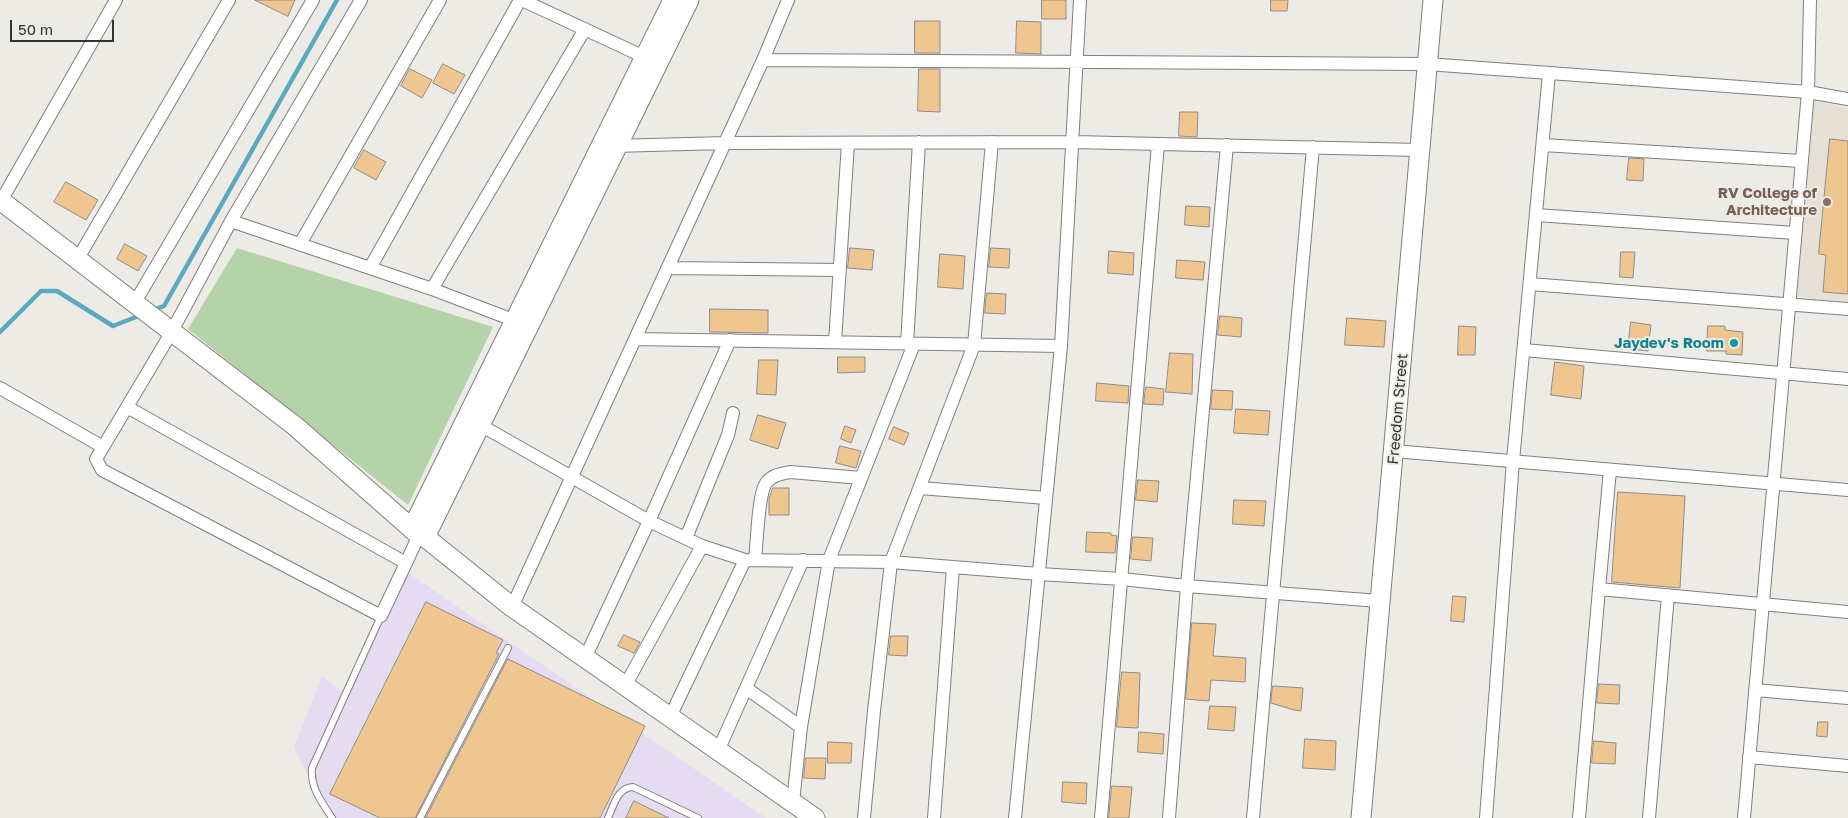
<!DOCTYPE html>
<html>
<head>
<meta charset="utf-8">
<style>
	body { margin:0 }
	#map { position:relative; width:1848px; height:818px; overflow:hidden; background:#edebe6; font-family:"Golos Text",sans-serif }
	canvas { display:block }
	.scale { position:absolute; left:10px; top:20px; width:104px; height:22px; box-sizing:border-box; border:2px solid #333331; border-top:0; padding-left:6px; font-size:15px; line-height:18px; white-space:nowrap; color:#333331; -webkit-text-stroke:4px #edebe6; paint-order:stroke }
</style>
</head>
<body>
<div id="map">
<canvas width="1848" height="818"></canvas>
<div class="scale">50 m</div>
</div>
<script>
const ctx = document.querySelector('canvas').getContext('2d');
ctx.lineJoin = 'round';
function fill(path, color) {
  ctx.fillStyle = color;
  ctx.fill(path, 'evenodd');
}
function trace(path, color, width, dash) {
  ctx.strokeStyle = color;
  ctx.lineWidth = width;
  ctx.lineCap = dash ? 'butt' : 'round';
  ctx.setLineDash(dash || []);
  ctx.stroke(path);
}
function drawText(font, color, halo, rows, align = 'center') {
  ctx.font = font + ' "Golos Text",sans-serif';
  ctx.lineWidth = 4;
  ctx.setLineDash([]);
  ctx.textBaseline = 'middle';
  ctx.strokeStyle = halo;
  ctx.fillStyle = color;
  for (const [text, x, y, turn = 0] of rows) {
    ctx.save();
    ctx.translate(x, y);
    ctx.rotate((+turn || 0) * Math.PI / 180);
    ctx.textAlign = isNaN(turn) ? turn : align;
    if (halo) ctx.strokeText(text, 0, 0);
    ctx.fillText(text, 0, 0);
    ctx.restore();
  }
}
fill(new Path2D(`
	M1814 101 1848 108V302L1797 297Z`), '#e6e0d5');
fill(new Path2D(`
	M407 572 766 818H329L294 747 322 676 345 693Z`), '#e5dcf2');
fill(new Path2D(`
	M237 248 493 327 408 505 188 329Z`), '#b5d3a9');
trace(new Path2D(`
	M153 310 164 306 337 0
	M0 332 41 291H57L113 326 141 315`), '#5ba9c1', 4.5);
const building = new Path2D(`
	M255 0H295L288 16Z
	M1042 0H1066V19H1042Z
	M1271 0H1288L1287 11H1271Z
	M915 21H940V53H915Z
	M1017 21 1041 22V54L1016 53Z
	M443 64 465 75 454 94 433 83Z
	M410 69 432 80 422 98 401 86Z
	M919 69H940V112L918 111Z
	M1180 112H1198L1197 137 1179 136Z
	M1830 139 1848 141V294L1823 292 1826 255 1819 254Z
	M364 150 386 162 376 180 354 168Z
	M1629 158 1644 159 1643 181 1627 180Z
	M66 182 98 200 86 220 54 202Z
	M1186 206 1210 207 1209 227 1185 225Z
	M125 244 147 256 138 271 117 259Z
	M850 248 874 250 872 270 848 268Z
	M991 248 1010 249 1009 268 989 267Z
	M1109 251 1134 253 1133 275 1108 273Z
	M1621 252H1635L1633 278 1620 277Z
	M940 254 965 256 963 289 938 287Z
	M1177 260 1205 262 1203 280 1176 278Z
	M987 293 1006 294 1005 314 985 313Z
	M710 309 768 310V333L710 332Z
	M1220 316 1242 318 1241 337 1218 335Z
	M1347 318 1386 321 1384 347 1345 345Z
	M1631 322 1651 325 1648 351 1628 349Z
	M1459 326 1476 327 1475 355H1458Z
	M1708 326H1725V330L1743 332 1742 355 1726 354V351H1707Z
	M1170 353 1193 354 1192 394 1166 392Z
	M838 357H865V372L838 373Z
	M759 360H778L776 395 757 394Z
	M1555 362 1584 366 1581 399 1551 395Z
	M1097 383 1129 386 1128 403 1096 401Z
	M1146 387 1164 389 1163 405 1144 404Z
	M1213 390 1233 391 1232 410 1211 409Z
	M1236 409 1270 411 1268 435 1234 433Z
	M758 415 786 423 778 449 750 440Z
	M845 426 856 430 851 443 841 439Z
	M894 427 909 433 904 445 889 439Z
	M840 446 861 451 856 468 836 463Z
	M1138 480 1159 481 1157 502 1136 500Z
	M773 488H789V515H769V499Z
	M1618 492 1685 496 1680 588 1612 582Z
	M1234 500 1266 501 1264 526 1233 524Z
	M1087 532 1111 533V535L1117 536 1115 553 1086 552Z
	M1133 537 1153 538 1151 561 1131 559Z
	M1453 596 1466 597 1464 622 1451 621Z
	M426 602 503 640 496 653 499 654 415 818H380L330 794Z
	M1192 623 1216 624 1213 656 1246 658 1245 682 1211 680 1209 701 1186 699Z
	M624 635 640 642 634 653 618 646Z
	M891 636H908L907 656 889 655Z
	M508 659 645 726 600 818H426Z
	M1122 672 1140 673 1138 728 1117 727Z
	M1599 684 1620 685 1619 704 1597 703Z
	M1273 686 1303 688 1301 711 1294 710 1271 703Z
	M1210 706 1236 707 1234 731 1208 729Z
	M1818 722H1828L1827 737 1817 736Z
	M1139 732 1164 734 1163 754 1138 752Z
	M1305 739 1336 741 1335 770 1303 768Z
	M1594 741 1616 743 1615 764 1592 763Z
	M828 742 852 743 851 763H828Z
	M806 758H826L825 779 804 778Z
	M1063 782 1087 783 1086 804 1062 802Z
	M1112 786 1132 787 1129 818H1109Z
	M634 801 669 818H626Z`);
fill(building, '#efc68f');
trace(building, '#8e8c88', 1);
const lane = new Path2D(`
	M332 818C322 802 310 788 312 768L381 616
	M420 818 508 648
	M608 818C614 805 617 788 633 787L698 818`);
const street = new Path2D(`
	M361 0 231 221 171 333 96 459 102 470 381 616 406 563
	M522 0 651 60
	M763 60 1427 64 1808 92 1848 99
	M1543 145 1801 161
	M612 146 725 143 1073 142 1419 150
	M1 201 116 0
	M1536 215 1795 233
	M231 221 432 289 521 323
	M300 244 440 0
	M77 260 229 0
	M370 268 520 0
	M668 268 840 270
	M1530 284 1848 309
	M432 289 585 29
	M134 304 313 0
	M635 339 1061 346
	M835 342 848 143
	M907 344 919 142
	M1524 350 1848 379
	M0 388 103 447
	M127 407 406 563 419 535
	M475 422 649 521 702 546 745 560 891 562 1039 574 1122 579 1187 586 1379 601
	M1394 451 1848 490
	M920 488 1046 498
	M686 538 728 435 733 413
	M755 560C757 544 758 494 766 483 772 475 781 474 790 472L861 478
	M1599 589 1610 470
	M512 607 763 60 788 0
	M585 658 649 521 730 340
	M625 686 702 546
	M746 688 801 727
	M1755 690 1848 698
	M670 717 745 560
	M718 751 803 560
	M1749 757 1848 766
	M793 802 801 727 829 560 914 344
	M864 818 874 711 891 562 974 345 992 142
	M934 818 953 567
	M1015 818 1061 346 1080 0
	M1101 818 1158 144
	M1169 818 1187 586 1227 145
	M1253 818 1313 147
	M1486 818 1513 461 1549 73
	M1579 818 1599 589 1848 612
	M1649 818 1668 595
	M1744 818 1808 92 1810 0`);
const secondary = new Path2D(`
	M0 200 295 426 419 535 425 537 512 607 815 818
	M412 529 673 0
	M425 537 689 0
	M1361 818 1433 0`);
trace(lane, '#817f7b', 8);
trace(street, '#817f7b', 14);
trace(secondary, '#817f7b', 21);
trace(lane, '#fff', 6);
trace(street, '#fff', 12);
trace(secondary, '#fff', 19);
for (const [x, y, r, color] of [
	[1827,202,5,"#8d6e63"],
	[1734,343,5,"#0f9aa8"]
]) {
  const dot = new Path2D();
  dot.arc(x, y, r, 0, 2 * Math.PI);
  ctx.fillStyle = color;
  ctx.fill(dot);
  trace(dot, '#edebe6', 2);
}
drawText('bold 15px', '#785e54', '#edebe6', [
	["RV College of",1817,193],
	["Architecture",1817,210]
], 'right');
drawText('bold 15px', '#0d838f', '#edebe6', [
	["Jaydev's Room",1724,343]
], 'right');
drawText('15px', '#333331', '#edebe6', [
	["Freedom Street",1398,409,-85]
]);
</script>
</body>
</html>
